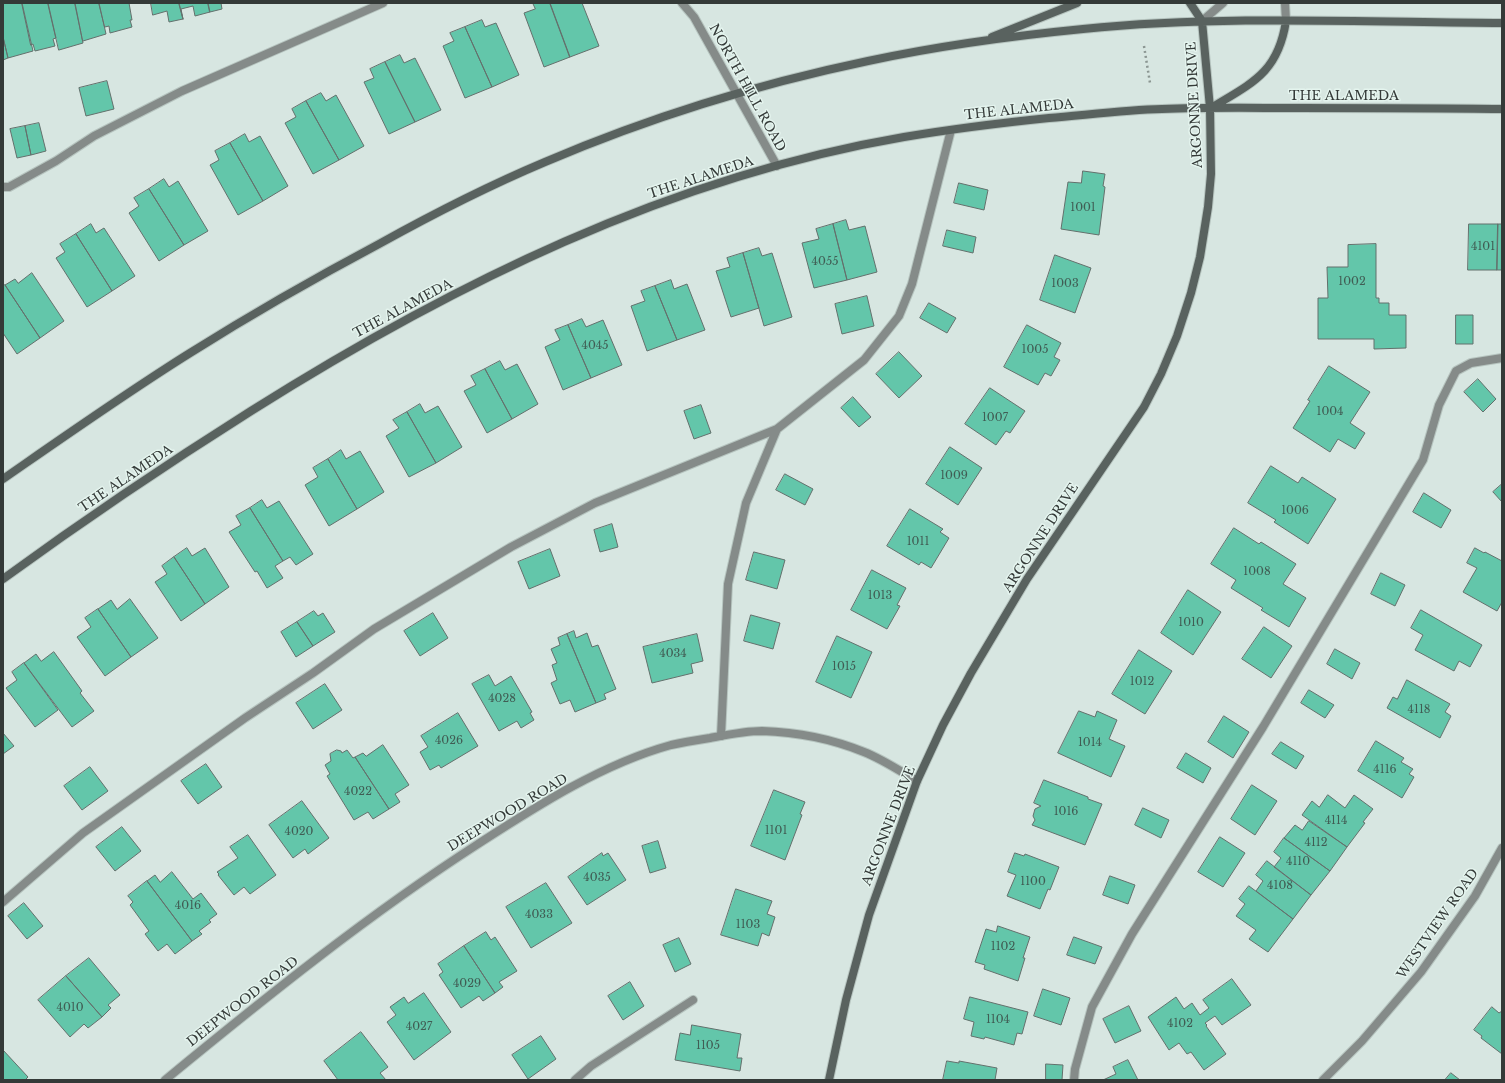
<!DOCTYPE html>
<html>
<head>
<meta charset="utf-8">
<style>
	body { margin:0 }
	#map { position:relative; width:1505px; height:1083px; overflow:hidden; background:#d7e6e1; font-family:"Libre Baskerville",serif }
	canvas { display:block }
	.frame { position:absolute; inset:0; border:4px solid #343a38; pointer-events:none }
</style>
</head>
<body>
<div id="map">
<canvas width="1505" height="1083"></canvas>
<div class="frame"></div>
</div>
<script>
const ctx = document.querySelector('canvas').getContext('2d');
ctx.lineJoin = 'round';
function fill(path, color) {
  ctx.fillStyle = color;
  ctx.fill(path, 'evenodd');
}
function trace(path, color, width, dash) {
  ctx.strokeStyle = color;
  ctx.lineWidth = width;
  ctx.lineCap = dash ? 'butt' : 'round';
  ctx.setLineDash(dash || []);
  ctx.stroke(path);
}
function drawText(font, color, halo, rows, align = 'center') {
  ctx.font = font + ' "Libre Baskerville",serif';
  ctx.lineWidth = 3;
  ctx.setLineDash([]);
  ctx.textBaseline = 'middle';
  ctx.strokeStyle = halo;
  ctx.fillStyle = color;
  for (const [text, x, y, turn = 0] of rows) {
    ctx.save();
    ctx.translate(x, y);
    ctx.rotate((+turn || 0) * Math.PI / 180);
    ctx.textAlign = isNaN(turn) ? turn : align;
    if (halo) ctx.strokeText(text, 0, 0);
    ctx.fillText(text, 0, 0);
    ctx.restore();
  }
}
const building = new Path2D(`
	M5 3H22L33 51 8 58 3 37V4Z
	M22 3H48L56 38 53 39 55 46 35 51 33 44 31 45Z
	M48 3H75L83 43 59 50Z
	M75 3H99L106 34 83 41Z
	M99 3H129L132 20H130L132 27 110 33 109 26 105 27Z
	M151 3H179L183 19 169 22 167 11 153 15Z
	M179 3H208L210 12 195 16 193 6 181 9 183 19Z
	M208 3H221L222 9 210 12Z
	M533 3H550L570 57 544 67 524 13 535 9Z
	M550 3H582L599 46 570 57Z
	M482 20 485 27 496 23 519 75 492 87 465 27Z
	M465 27 492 87 465 98 443 46 454 41 450 33Z
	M3 37 8 58 3 60Z
	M400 55 404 63 415 58 441 110 415 122 385 62Z
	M385 62 415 122 389 134 364 82 374 78 370 69Z
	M107 81 114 109 86 116 79 88Z
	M321 93 326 101 336 95 364 146 339 160 306 101Z
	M306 101 339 160 313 174 285 123 296 117 292 109Z
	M39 123 46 151 31 155 25 126Z
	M25 126 31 155 17 158 10 129Z
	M245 134 249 142 260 136 288 186 263 201 230 143Z
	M230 143 263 201 238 215 210 165 219 160 215 151Z
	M1083 171 1105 174 1103 186 1105 187 1099 235 1061 229 1068 182 1081 183Z
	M164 179 169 187 178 181 208 231 184 245 149 189Z
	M959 183 988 190 984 210 954 203Z
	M149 189 184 245 159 261 129 213 139 206 134 198Z
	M846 220 849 230 865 226 877 272 847 280 833 224Z
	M91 224 96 233 104 228 135 276 112 291 76 234Z
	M833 224 847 280 814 288 802 243 819 239 816 229Z
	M1469 224H1498L1497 270H1468Z
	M1498 224H1502V270H1497Z
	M947 230 976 237 973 253 943 246Z
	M76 234 112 291 87 307 56 258 65 252 60 244Z
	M1376 244V298H1379V303H1389V315H1406V348L1374 349V339H1318V298H1328L1327 267H1348V245Z
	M759 248 762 256 772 253 792 317 764 326 743 253Z
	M743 253 759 308 731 317 716 271 730 267 727 258Z
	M1055 255 1091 268 1075 313 1040 300Z
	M32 273 64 321 40 338 5 285 15 279 18 283Z
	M671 280 674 289 687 284 705 330 677 340 655 286Z
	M5 285 40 338 17 354 3 333V286Z
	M655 286 677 340 647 351 631 306 645 301 641 291Z
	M867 296 874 326 842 334 835 304Z
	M929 303 956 318 947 333 920 318Z
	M1456 315H1473V344H1456Z
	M582 319 586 327 603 320 622 365 591 378 568 325Z
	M568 325 591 378 563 390 545 347 560 340 555 330Z
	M1027 325 1061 343 1054 357 1060 360 1051 376 1045 373 1038 385 1004 367Z
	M899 352 922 376 899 398 876 374Z
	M500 361 505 370 517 364 538 404 512 419 485 369Z
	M1329 366 1370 392 1350 423 1365 433 1355 449 1338 439 1330 452 1293 428 1310 401 1308 400Z
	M485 369 512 419 487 433 464 391 476 385 471 376Z
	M1478 379 1496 399 1483 412 1464 392Z
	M990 388 1025 411 1010 433 1006 431 996 445 965 424Z
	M853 397 871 417 859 427 841 408Z
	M420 404 425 413 438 406 462 447 436 463 407 412Z
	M701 405 711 433 694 439 684 411Z
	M407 412 436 463 409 477 386 436 399 428 393 420Z
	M950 447 982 468 958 505 926 484Z
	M341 450 346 459 360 451 384 492 357 509 328 459Z
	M328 459 357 509 329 526 305 485 318 477 313 468Z
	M1271 466 1298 483 1302 477 1336 499 1308 544 1274 522 1276 520 1248 503Z
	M785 474 813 489 805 505 776 490Z
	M1502 484V502L1493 492Z
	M1424 493 1451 510 1441 528 1413 512Z
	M262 500 267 508 279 501 313 554 296 565 290 557 283 561 250 508Z
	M250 508 283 561 275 566 283 578 267 588 257 571 255 572 229 532 241 525 236 516Z
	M910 509 943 529 940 532 949 538 931 568 921 562 919 565 887 546Z
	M612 524 618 547 600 552 594 530Z
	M1234 528 1259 544 1261 542 1296 564 1283 584 1306 598 1289 627 1261 610 1263 608 1231 588 1236 580 1211 564Z
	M187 548 192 556 205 548 229 587 205 604 174 557Z
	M1475 548 1484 553 1485 552 1502 561V602L1497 611 1463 592 1477 568 1467 563Z
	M550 549 560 576 529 589 518 562Z
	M754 552 785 560 777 589 746 580Z
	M174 557 205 604 181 621 155 582 167 574 162 566Z
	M872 570 906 588 897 605 900 606 887 629 851 610Z
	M1381 573 1405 585 1395 606 1371 594Z
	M1188 590 1221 612 1193 655 1161 633Z
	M130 599 158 638 131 657 98 609 111 600 117 609Z
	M98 609 131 657 105 676 77 637 91 627 85 618Z
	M1421 610 1482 645 1470 667 1459 661 1454 671 1415 650 1423 635 1411 628Z
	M314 611 318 616 323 613 335 632 313 646 297 622Z
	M433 613 448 638 420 656 404 631Z
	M751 615 780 623 773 649 744 641Z
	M297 622 313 646 296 657 281 632Z
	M1264 627 1292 646 1271 678 1242 659Z
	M574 631 576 638 587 633 592 647 598 645 616 689 604 694 606 699 596 703 567 634Z
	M567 634 596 703 575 712 570 700 560 704 551 683 557 680 552 665 557 663 551 649 560 645 558 638Z
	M697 634 703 661 691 664 693 673 652 683 643 647Z
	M837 636 872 652 851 698 816 682Z
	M1335 649 1360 663 1352 679 1327 664Z
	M1139 650 1172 671 1145 714 1112 694Z
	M54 652 82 691 80 693 94 711 72 727 24 663 36 654 41 661Z
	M24 663 58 710 35 727 6 688 17 680 12 672Z
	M489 675 495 686 511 676 532 712 530 713 534 720 521 728 517 721 499 731 472 684Z
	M1407 680 1450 704 1445 712 1451 716 1440 738 1387 708 1393 697 1397 699Z
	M325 684 342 710 313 729 296 703Z
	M1309 690 1334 705 1325 718 1301 703Z
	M1079 711 1095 717 1097 711 1117 720 1109 739 1125 746 1111 777 1058 753Z
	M458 713 478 746 441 768 439 765 430 770 420 752 428 747 421 736Z
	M1224 716 1249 732 1233 758 1208 742Z
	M3 733 14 746 3 754Z
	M1376 741 1404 758 1401 762 1413 769 1409 774 1414 777 1402 798 1358 771Z
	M1281 742 1304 756 1296 769 1272 754Z
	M383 745 409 785 395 794 400 802 389 809 355 757 363 753 366 756Z
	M337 750 341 751 342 753 347 750 353 758 355 757 389 809 373 819 368 812 354 820 327 776 330 774 325 765 331 761 330 754Z
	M1186 753 1211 768 1203 783 1177 768Z
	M206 764 222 787 198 804 181 781Z
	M90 767 108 791 82 810 64 786Z
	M1044 780 1088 797V799L1102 804 1085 845 1032 825 1035 820 1033 816 1035 809 1041 806 1034 803Z
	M1252 785 1277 801 1255 835 1231 819Z
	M774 790 805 802 800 814 802 815 785 860 751 846Z
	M1328 795 1345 808 1354 795 1373 809 1363 822 1365 823 1347 847 1302 815 1312 801 1319 807Z
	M302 801 329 838 308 854 305 849 293 858 269 825Z
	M1143 808 1169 820 1161 838 1135 825Z
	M1309 821 1347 847 1330 871 1284 838 1295 825 1302 830Z
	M122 827 141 851 115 871 96 847Z
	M248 835 276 875 250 894 244 887 234 895 218 875 219 874 217 872 238 858 230 847Z
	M1220 837 1245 853 1223 887 1198 872Z
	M1284 838 1330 871 1311 895 1274 867 1281 858 1274 852Z
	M658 841 666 868 650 873 642 846Z
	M602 853 603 856 608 853 626 880 587 905 568 877Z
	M1015 853 1024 856 1025 854 1059 867 1050 890 1048 889 1040 909 1007 896 1016 875 1008 872Z
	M1267 861 1311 895 1293 919 1256 891 1263 881 1256 875Z
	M172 872 193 899 201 893 217 914 209 920 211 922 199 931 202 934 192 941 147 881 155 875 160 882Z
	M1110 876 1135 885 1128 904 1103 895Z
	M147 881 192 941 175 954 167 944 158 951 145 934 149 931 130 905 133 902 128 896Z
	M546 883 572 923 531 948 506 907Z
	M1249 886 1293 919 1268 952 1249 939 1256 930 1236 916 1245 904 1239 899Z
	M736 889 772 901 767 914 775 917 769 936 762 933 758 946 721 935Z
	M24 903 43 926 27 939 8 916Z
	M998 926 1030 937 1023 958H1025L1018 981 984 969 985 965 975 962 986 929 996 932Z
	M486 932 491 940 495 937 517 971 499 982 503 987 495 993 464 946Z
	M1074 937 1102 947 1095 964 1067 955Z
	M679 938 691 964 675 972 663 945Z
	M464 946 495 993 483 1001 479 996 461 1008 439 975 443 972 438 964Z
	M89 958 120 995 108 1005 111 1008 102 1017 66 976Z
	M66 976 102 1017 88 1028 84 1024 70 1037 38 1000Z
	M1232 979 1251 1005 1222 1025 1215 1016 1205 1023 1207 1025 1206 1026 1226 1054 1204 1070 1191 1052 1187 1054 1179 1043 1169 1050 1148 1017 1176 997 1184 1009 1192 1003 1200 1015 1209 1008 1203 1000Z
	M630 982 644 1006 623 1020 608 996Z
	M1043 989 1070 998 1061 1025 1034 1016Z
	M424 993 451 1032 414 1060 387 1022 396 1015 390 1007 404 997 408 1003Z
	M970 997 1028 1012 1022 1034 1017 1033 1014 1045 985 1037 984 1039 971 1036 974 1022 964 1019Z
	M1129 1006 1141 1031 1115 1043 1103 1019Z
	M1492 1007 1499 1013 1502 1011V1054L1481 1038 1482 1036 1474 1030Z
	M692 1025 741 1034 737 1058H742L740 1071 675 1060 680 1033 690 1035Z
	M361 1032 388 1067 380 1073 386 1080H338L324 1061Z
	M541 1036 556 1059 528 1079 512 1055Z
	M3 1050 28 1077 25 1080H3Z
	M1128 1060 1138 1080H1103L1116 1074 1113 1067Z
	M947 1061 959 1063V1061L997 1068 995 1080H943Z
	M1046 1064 1063 1065 1062 1080H1046Z
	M1451 1073 1460 1080H1445Z`);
fill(building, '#63c6aa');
trace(building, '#63706c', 1);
const service = new Path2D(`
	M3 187H9L56 161 94 136 182 91 383 3
	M721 736 728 584 746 503 777 429
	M3 902 83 833 245 718 313 673 374 629 511 547 595 503 777 429 864 360 899 316 912 284 951 130
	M575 1080 591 1066 693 1000
	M1074 1080 1075 1069 1092 1007 1132 934 1263 727 1423 460 1439 405 1456 371 1471 363 1502 358`);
const minor = new Path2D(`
	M682 3 694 17 777 166
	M1285 3 1286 21
	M1202 21 1223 3
	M165 1080C266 997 368 915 478 844 537 806 602 764 671 745 684 742 697 740 710 738 726 735 745 731 762 731 796 732 832 739 864 752 882 759 900 771 917 781
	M1323 1080 1362 1041 1421 972 1475 896 1502 848`);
const secondary = new Path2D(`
	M992 37 1077 3
	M1211 108C1252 83 1278 73 1286 21
	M3 479C65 436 126 393 190 353 252 314 315 278 379 244 433 214 488 186 545 162 648 118 758 84 868 61 938 46 1011 36 1083 29 1222 15 1362 22 1502 23
	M3 579C84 520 167 464 251 411 451 285 669 177 904 137 952 129 1000 123 1049 118 1086 115 1124 110 1162 109 1208 107 1254 108 1299 108 1367 108 1434 108 1502 109
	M829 1080 846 1000 869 915 917 781 943 725 971 673 1027 579 1144 407 1161 374 1177 336 1191 293 1200 257 1208 207 1211 174 1210 108 1202 21 1190 3`);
trace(service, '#b6c4bf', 10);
trace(minor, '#b6c4bf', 10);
trace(secondary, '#b6c4bf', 10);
trace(new Path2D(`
	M1144 46 1150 83`), '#8b9692', 2.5, [2, 3]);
trace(service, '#858b89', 8);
trace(minor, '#858b89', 8);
trace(secondary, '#59625f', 8);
drawText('11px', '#405d54', null, [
	["1001",1083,208],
	["4101",1483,247],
	["4055",825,262],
	["1002",1352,282],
	["1003",1065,284],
	["4045",595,346],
	["1005",1035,350],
	["1004",1330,412],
	["1007",995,418],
	["1009",954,476],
	["1006",1295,511],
	["1011",918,542],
	["1008",1257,572],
	["1013",880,596],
	["1010",1191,623],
	["4034",673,654],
	["1015",844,667],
	["1012",1142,682],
	["4028",502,699],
	["4118",1419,710],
	["4026",449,741],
	["1014",1090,743],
	["4116",1385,770],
	["4022",358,792],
	["1016",1066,812],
	["4114",1336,821],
	["1101",776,831],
	["4020",299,832],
	["4112",1316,843],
	["4110",1298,862],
	["4035",597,878],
	["1100",1033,882],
	["4108",1280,886],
	["4016",188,906],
	["4033",539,915],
	["1103",748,925],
	["1102",1003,947],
	["4029",467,984],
	["4010",70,1008],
	["1104",998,1020],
	["4102",1180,1024],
	["4027",419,1027],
	["1105",708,1046]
]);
drawText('13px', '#343a38', '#e4f4ee', [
	["NORTH HILL ROAD",747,88,61],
	["THE ALAMEDA",1344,96],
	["ARGONNE DRIVE",1195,105,-93],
	["THE ALAMEDA",1019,110,-6],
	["THE ALAMEDA",701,178,-18],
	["THE ALAMEDA",403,309,-28],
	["THE ALAMEDA",126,479,-34],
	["ARGONNE DRIVE",1041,538,-57],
	["DEEPWOOD ROAD",508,813,-31],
	["ARGONNE DRIVE",889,826,-69],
	["WESTVIEW ROAD",1438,924,-55],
	["DEEPWOOD ROAD",243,1002,-38]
]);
</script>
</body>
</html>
